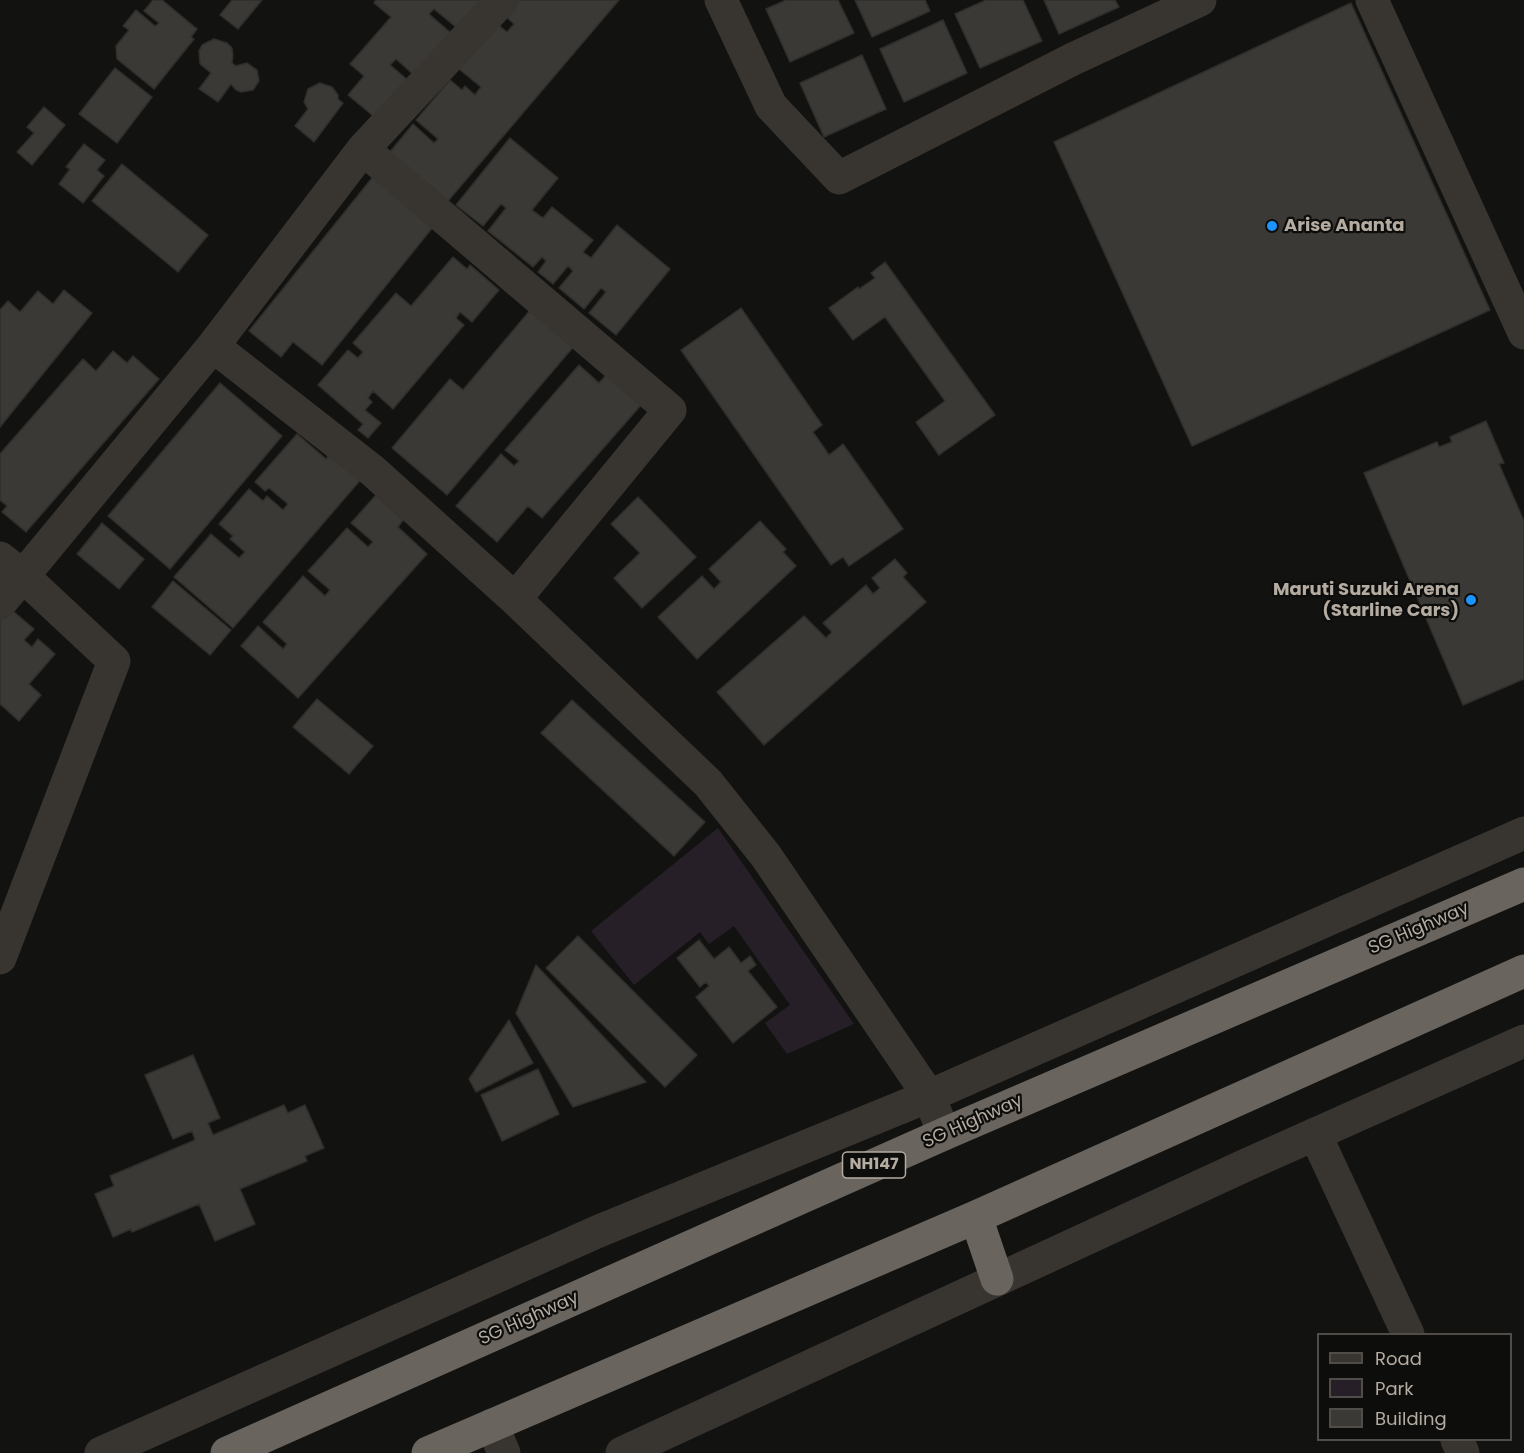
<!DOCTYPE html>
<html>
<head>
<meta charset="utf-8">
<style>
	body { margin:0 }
	#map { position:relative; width:1524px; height:1453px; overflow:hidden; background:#121211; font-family:Poppins,sans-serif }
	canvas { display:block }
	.legend { position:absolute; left:1317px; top:1333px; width:195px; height:108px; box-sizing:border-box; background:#0d0d0c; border:2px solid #504c48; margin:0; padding:8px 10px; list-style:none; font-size:18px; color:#b4aba1 }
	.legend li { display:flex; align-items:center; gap:12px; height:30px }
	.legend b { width:30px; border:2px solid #504c48 }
</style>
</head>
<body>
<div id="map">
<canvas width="1524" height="1453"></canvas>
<ul class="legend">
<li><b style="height:8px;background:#383531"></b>Road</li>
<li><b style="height:16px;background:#271f28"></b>Park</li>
<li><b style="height:16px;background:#3b3936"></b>Building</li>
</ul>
</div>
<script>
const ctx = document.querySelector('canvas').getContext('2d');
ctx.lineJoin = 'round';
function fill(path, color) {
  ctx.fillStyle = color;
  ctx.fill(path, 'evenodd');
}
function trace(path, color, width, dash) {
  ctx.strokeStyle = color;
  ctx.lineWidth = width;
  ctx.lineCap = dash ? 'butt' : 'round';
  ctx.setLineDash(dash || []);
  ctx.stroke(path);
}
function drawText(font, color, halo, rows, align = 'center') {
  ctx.font = font + ' Poppins,sans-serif';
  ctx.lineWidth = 4.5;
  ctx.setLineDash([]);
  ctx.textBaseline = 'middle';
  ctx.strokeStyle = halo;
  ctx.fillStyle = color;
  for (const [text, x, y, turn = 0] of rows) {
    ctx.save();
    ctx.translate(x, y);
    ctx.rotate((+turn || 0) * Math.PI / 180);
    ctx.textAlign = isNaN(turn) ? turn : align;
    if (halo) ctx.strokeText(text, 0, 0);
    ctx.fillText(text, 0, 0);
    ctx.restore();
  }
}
fill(new Path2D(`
	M718 828 854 1024 787 1054 765 1023 790 1005 734 926 709 944 700 932 634 985 591 931Z`), '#271f28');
const building = new Path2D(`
	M153 0H162L197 29 191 37 194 39 154 89 117 59 116 46 129 30 123 26 136 10 155 26 159 23 144 11Z
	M232 0H262L238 29 220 15Z
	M376 0H481L457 28 434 9 429 14 452 34 415 76 396 59 390 65 410 82 378 120 348 95 364 76 350 64 391 17 374 3Z
	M517 0H619L448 201 390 152 413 124 434 143 438 139 416 120 450 80 462 90 465 86 475 95 481 87 459 69 497 24 507 32 514 24 504 15Z
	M786 0H838L854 33 790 62 766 9Z
	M855 0H925L930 11 872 37Z
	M986 0H1023L1042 41 980 68 955 14Z
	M1044 0H1115L1119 7 1059 34Z
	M1351 3 1490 310 1192 446 1054 142Z
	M943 20 967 73 904 102 880 49Z
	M214 39 227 43 232 48 233 55 232 63 236 66 247 63 257 70 259 81 253 90 241 92 236 90 231 84 218 102 199 89 211 73 200 64 199 51 202 45Z
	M862 55 886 109 824 137 800 83Z
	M115 68 152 97 117 143 79 114Z
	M320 83 332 87 338 95V99L343 103 314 142 295 126 308 109 304 102 308 89Z
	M44 107 65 125 32 165 17 152 34 133 27 127Z
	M510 138 558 178 532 210 543 218 552 207 593 240 583 252 591 258 617 225 670 269 616 335 589 313 606 292 601 288 584 309 559 288 573 271 568 266 553 284 538 272 546 261 542 257 533 267 488 231 506 208 501 204 483 226 456 205Z
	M84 144 105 160 97 170 104 176 83 203 59 184 70 169 66 167Z
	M122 164 208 235 178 272 92 201Z
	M376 173 437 222 322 365 293 342 281 357 249 331Z
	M453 257 467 269 470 265 499 290 472 322 460 312 456 318 464 325 393 409 373 391 368 398 372 402 365 410 381 423 368 438 358 430 363 424 318 385 348 350 358 358 363 352 353 343 396 293 411 306Z
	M885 262 995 415 939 455 916 422 945 401 885 317 853 340 829 308 858 287 859 289 875 278 871 273Z
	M64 290 92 313 0 427V310L8 301 20 312 38 291 53 304Z
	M532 308 575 345 447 495 392 448 450 379 463 390Z
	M741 308 822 425 813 432 829 455 843 444 903 529 849 566 843 557 831 565 681 350Z
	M113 351 127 363 133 356 159 379 26 532 2 512 7 506 0 500V454L83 359 96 371Z
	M579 365 599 383 607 374 642 404 542 518 528 506 497 542 456 506 501 454 514 466 519 461 505 450Z
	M220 383 282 436 170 569 108 516Z
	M1486 421 1504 463 1499 464 1524 521V679L1463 705 1364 473 1437 442 1439 447 1452 442 1450 437Z
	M297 434 326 459 332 451 363 477 233 628 174 577 211 534 239 558 245 552 230 539 233 536 219 524 249 489 263 501 267 496 283 510 288 504 269 488 265 491 255 482Z
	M376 495 403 520 398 527 427 554 298 698 241 646 258 626 283 649 287 644 263 622 303 576 325 596 330 590 308 571 347 528 368 547 373 542 351 523Z
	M638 497 696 557 642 608 614 578 640 553 611 524Z
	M760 521 786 549 783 552 796 566 697 659 658 617 702 576 714 589 721 582 709 569Z
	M102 523 144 559 119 589 77 554Z
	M895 559 907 573 903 577 926 602 764 745 717 692 804 616 826 638 832 632 823 623 866 585 873 594 880 588 872 578Z
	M173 581 231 630 210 655 152 607Z
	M7 606 34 629 24 640 32 647 38 639 55 654 29 684 41 695 19 721 0 704V614Z
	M317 699 373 746 349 774 293 727Z
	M572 700 705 822 674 856 541 733Z
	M578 936 697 1055 665 1087 546 968Z
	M699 940 714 959 729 947 741 963 750 956 756 965 748 971 777 1007 733 1043 696 997 709 986 706 982 700 987 677 958Z
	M536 965 646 1082 573 1107 516 1013Z
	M509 1020 533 1063 476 1092 469 1079Z
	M193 1055 220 1118 208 1123 213 1135 284 1105 288 1113 305 1105 324 1148 305 1156 307 1161 240 1189 255 1224 215 1241 199 1204 132 1232 131 1229 113 1237 95 1194 114 1186 110 1176 195 1140 192 1131 173 1139 145 1075Z
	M538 1069 559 1114 502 1141 481 1095Z`);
fill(building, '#3b3936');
trace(building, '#2f2e2b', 1.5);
trace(new Path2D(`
	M721 0 771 106 839 178 1073 59 1200 0
	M1372 0 1524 333
	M363 149 502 0
	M213 346 373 471 515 599
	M0 558 23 576 213 346 363 149 670 410 515 599 708 783 766 856 929 1096 944 1134
	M0 603 23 576 114 661 0 958
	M1315 1134 1408 1334
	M492 1425 504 1453
	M1457 1440 1463 1453
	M101 1453 599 1231 929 1096 1524 833
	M622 1453 1246 1165 1524 1041`), '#383531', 33);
trace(new Path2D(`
	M976 1217 997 1279
	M227 1453 944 1134 1524 884
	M428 1453 976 1217 1524 971`), '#69645d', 33);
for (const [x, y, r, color] of [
	[1272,226,6,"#1c94ff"],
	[1471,600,6,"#1c94ff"]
]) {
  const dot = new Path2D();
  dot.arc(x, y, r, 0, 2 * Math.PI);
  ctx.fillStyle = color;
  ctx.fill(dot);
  trace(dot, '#0d0d0c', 2);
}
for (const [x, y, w] of [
	[874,1165,63]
]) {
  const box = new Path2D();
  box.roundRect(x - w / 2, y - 13, w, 26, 4.5);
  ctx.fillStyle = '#0d0d0c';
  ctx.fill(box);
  trace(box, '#b4aba1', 1.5);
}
drawText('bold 16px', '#b4aba1', null, [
	["NH147",874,1165]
]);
drawText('bold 18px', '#b4aba1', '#0d0d0c', [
	["Arise Ananta",1284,226],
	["Maruti Suzuki Arena",1459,590,"right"],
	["(Starline Cars)",1459,611,"right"]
], 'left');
drawText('18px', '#b4aba1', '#0d0d0c', [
	["SG Highway",1419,929,-23],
	["SG Highway",973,1122,-24],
	["SG Highway",529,1319,-24]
]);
</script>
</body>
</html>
